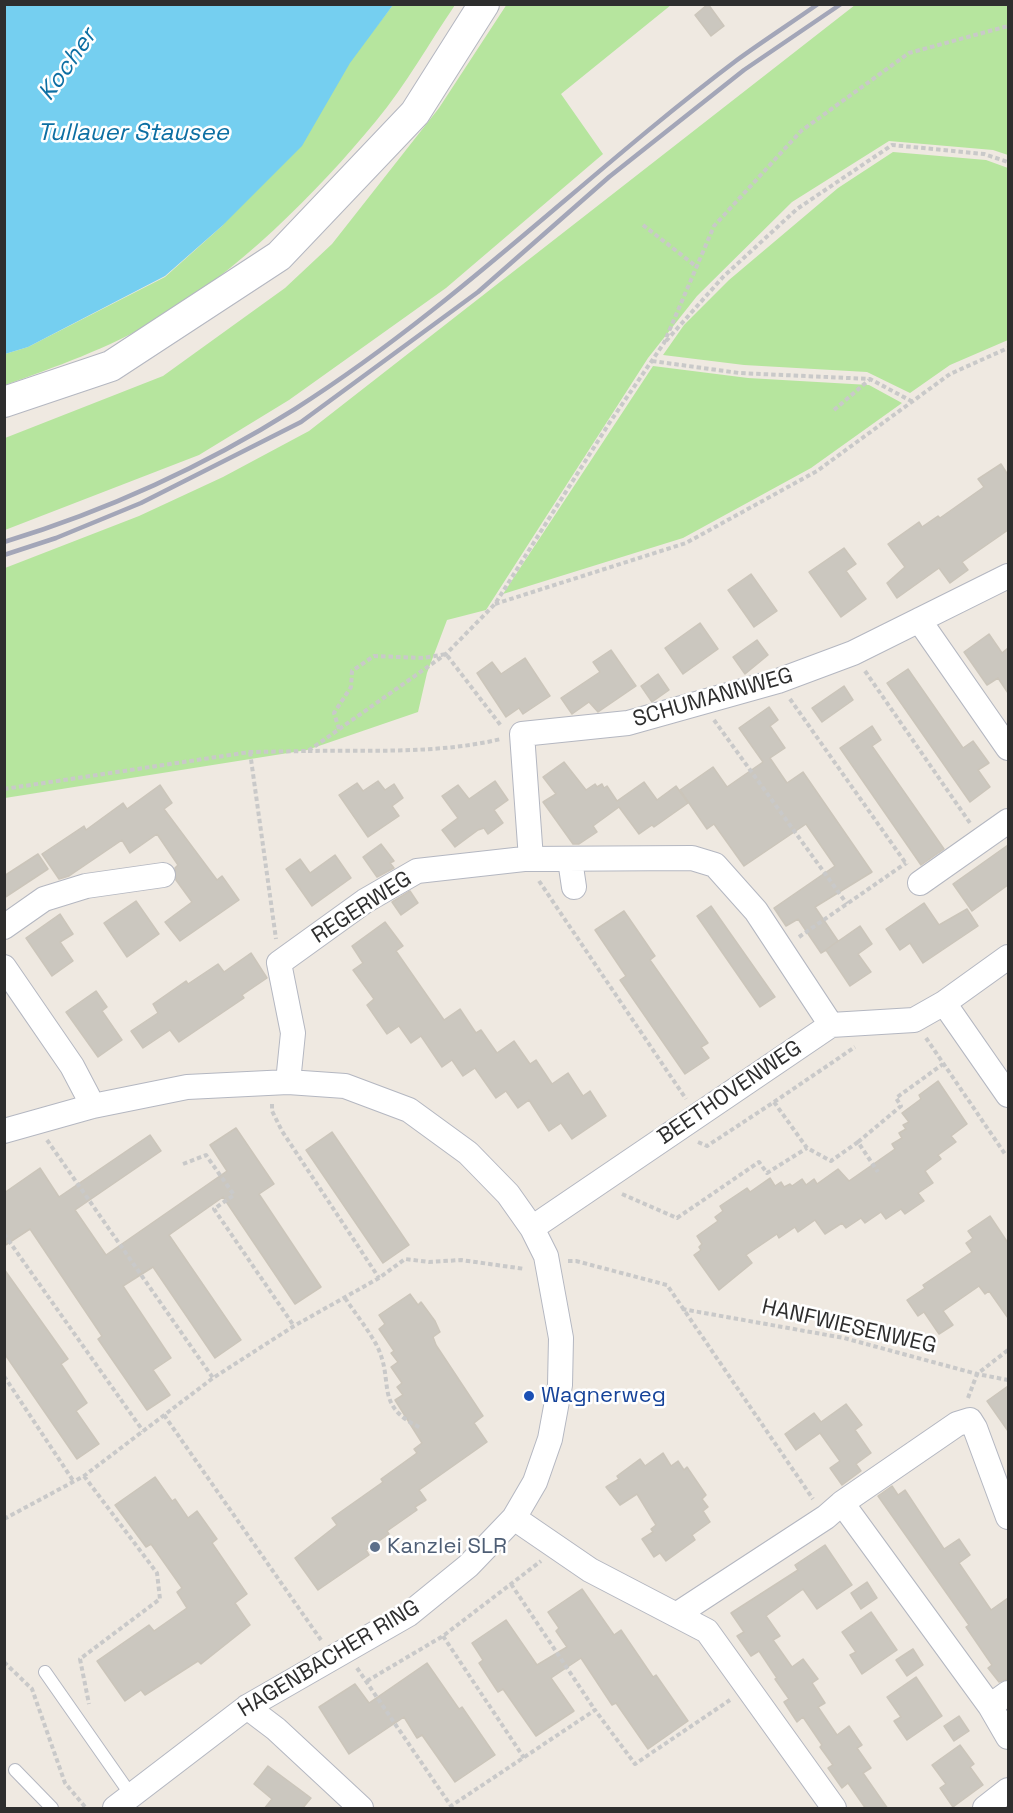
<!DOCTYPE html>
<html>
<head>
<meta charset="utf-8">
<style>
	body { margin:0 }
	#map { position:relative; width:1013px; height:1813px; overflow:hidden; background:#efe9e1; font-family:"Space Grotesk",sans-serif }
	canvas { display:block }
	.frame { position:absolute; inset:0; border:6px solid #2e2e2e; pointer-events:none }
</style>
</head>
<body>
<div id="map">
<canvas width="1013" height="1813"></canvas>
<div class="frame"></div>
</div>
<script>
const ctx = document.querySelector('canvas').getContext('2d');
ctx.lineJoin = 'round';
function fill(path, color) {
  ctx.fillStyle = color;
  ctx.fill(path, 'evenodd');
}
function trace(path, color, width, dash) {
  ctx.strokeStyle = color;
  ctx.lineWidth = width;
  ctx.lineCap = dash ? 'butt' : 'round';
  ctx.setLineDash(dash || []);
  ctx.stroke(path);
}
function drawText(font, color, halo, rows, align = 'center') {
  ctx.font = font + ' "Space Grotesk",sans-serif';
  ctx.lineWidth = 5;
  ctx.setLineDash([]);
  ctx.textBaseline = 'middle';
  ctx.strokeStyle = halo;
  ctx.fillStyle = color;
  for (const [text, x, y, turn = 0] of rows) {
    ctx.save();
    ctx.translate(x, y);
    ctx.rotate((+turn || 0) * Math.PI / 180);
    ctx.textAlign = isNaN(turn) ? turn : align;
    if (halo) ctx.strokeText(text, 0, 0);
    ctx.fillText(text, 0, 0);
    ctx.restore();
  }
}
fill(new Path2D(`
	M507 4 671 5 561 94 603 154 446 288 289 400 199 455 5 530V438L163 376 285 288 332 244 439 108Z
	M393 5H455C429 43 406 85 376 121 317 193 235 274 155 321 111 347 53 368 5 385V354L28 347 165 277 222 226Z
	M855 5H1008V155L993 150 889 141 792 202 697 296 648 358 486 610 447 620 427 673 418 712 307 750 5 798V568L139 516 223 477 309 431Z
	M893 152 986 160 1008 168V340L950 365 910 393 867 372 744 365 663 355 684 325 729 280 838 188Z
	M653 366 748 378 869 385 902 403 811 468 683 538 503 594Z`), '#b6e59e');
fill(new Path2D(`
	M4 5 5 4 393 5 350 63 302 146 222 226 165 276 28 347 5 354Z`), '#75cff0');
const building = new Path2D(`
	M708 4 724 26 711 36 695 15Z
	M1001 464 1008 475V530L962 562 968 570 950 583 939 568 897 598 887 583 905 567 888 544 919 522 922 527 938 516 940 518 984 487 978 479Z
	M844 548 856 564 846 571 866 599 841 617 809 572Z
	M751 574 777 611 754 627 728 590Z
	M700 623 718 649 683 674 665 648Z
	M989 634 1002 653 1008 648V693L998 678 987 685 964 652Z
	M757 640 768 655 745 674 733 657Z
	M611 650 636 686 598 712 589 702 572 714 561 698 600 672 593 662Z
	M525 658 550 696 523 714 519 708 506 717 477 673 492 662 501 674Z
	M908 669 963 748 973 741 989 763 978 770 990 787 970 802 887 683Z
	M658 674 669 690 652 702 641 686Z
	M844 686 853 700 822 722 812 708Z
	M769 707 778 720 770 726 785 748 770 758 787 783 803 772 872 872 815 907 838 941 827 949 860 926 872 944 858 954 871 972 850 986 826 950 821 953 798 919 786 926 774 908 835 866 806 824 744 866 714 824 707 829 680 790 713 767 727 787 763 762 739 728Z
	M872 726 881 740 872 746 944 849 921 865 840 748Z
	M564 762 586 790 595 784 597 787 602 784 604 788 607 786 617 801 644 782 657 800 676 786 688 803 654 827 652 825 639 834 619 807 593 826 597 832 579 844H573L543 802 556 794 543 777Z
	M378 781 385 790 394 784 403 798 392 806 399 816 368 837 339 795 357 783 363 791Z
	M495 781 508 800 494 810 503 823 488 834 484 828 478 830 455 847 442 830 458 818 442 796 458 785 469 799Z
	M160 785 172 803 164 809 217 880 222 876 239 900 180 941 165 922 192 902 176 880 175 868 178 865 157 834 130 853 122 840 69 876 59 879 42 854 84 826 86 830 123 803 127 809Z
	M381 844 394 861 390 863 394 868 377 877 363 857Z
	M1008 845V885L972 911 953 884Z
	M38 854 48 869 4 898V876Z
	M335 855 351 878 312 906 286 869 300 859 310 873Z
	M410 891 418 903 401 915 392 902Z
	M136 901 159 934 127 957 104 923Z
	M924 903 939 925 967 909 978 926 923 963 910 943 900 950 886 929Z
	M711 906 775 997 760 1007 697 916Z
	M624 911 655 956 650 960 708 1043 701 1047 709 1058 685 1074 620 980 626 976 595 930Z
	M60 914 73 934 60 942 73 961 52 976 26 938Z
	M385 922 403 946 396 951 444 1020 460 1009 476 1033 481 1030 497 1053 514 1041 530 1064 536 1060 552 1084 568 1073 583 1096 590 1091 606 1116 572 1139 561 1123 549 1131 529 1100 518 1108 506 1091 496 1098 475 1068 463 1076 452 1060 442 1067 421 1036 411 1043 399 1026 387 1034 367 1005 374 999 353 970 363 963 352 946Z
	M251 953 267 978 242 995 244 998 179 1042 170 1030 143 1048 131 1031 158 1013 153 1004 186 981 188 984 218 964 224 972Z
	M96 991 107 1007 102 1011 122 1040 98 1057 66 1012Z
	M938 1081 967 1124 951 1136 956 1142 938 1155 941 1159 925 1171 933 1183 918 1193 924 1201 905 1214 901 1209 886 1219 881 1212 865 1223 861 1218 846 1228 842 1223 825 1234 815 1220 798 1232 795 1227 779 1238 777 1234 746 1255 752 1263 719 1290 694 1255 701 1250 699 1247 702 1244 697 1236 718 1221 715 1217 723 1211 720 1206 747 1188 750 1192 770 1178 775 1186 781 1182 784 1187 790 1184 792 1186 802 1179 806 1185 814 1179 817 1184 838 1169 849 1181 895 1149 892 1144 902 1138 899 1133 906 1129 903 1125 909 1122 902 1113 921 1099 919 1095Z
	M236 1128 274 1184 259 1194 321 1287 295 1304 223 1197 169 1235 241 1340 215 1358 153 1267 123 1286 171 1358 153 1370 170 1395 147 1410 98 1339 102 1336 30 1229 4 1246V1193L40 1168 59 1197 150 1135 161 1151 75 1210 106 1255 227 1171 210 1145Z
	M332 1132 409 1245 383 1263 306 1150Z
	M990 1216 1008 1243V1318L989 1291 985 1294 979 1286 943 1311 953 1325 939 1334 924 1312 918 1316 907 1300 925 1288 923 1285 972 1252 966 1243 973 1238 968 1231Z
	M4 1269 68 1359 61 1364 87 1403 76 1411 99 1444 77 1459 4 1353Z
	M410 1294 418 1305 421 1302 435 1321 440 1332 433 1337 436 1345 483 1416 474 1423 487 1442 419 1490 426 1500 415 1507 417 1510 387 1531 389 1534 366 1550 369 1555 318 1590 295 1558 337 1525 332 1518 383 1482 381 1479 417 1453 414 1449 422 1443 395 1400 403 1395 397 1387 402 1383 391 1367 398 1362 391 1353 394 1351 379 1329 385 1324 379 1315Z
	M1008 1386V1431L987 1401Z
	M846 1404 862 1425 855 1430 871 1453 856 1464 861 1471 842 1485 830 1468 840 1461 820 1433 796 1450 785 1434 814 1413 821 1422Z
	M663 1453 671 1466 678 1461 684 1470 687 1467 706 1495 702 1499 708 1507 703 1511 710 1522 692 1535 695 1540 666 1561 660 1553 654 1557 642 1539 653 1532 651 1529 656 1525 637 1494 620 1505 606 1487 619 1479 617 1476 640 1459 645 1466Z
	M155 1477 172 1501 175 1499 188 1518 197 1511 217 1539 212 1543 247 1594 235 1603 250 1625 201 1664 198 1661 145 1695 141 1690 125 1701 97 1661 149 1625 154 1631 187 1608 177 1592 182 1588 151 1544 146 1547 115 1505Z
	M892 1486 898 1495 905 1490 944 1549 959 1539 970 1555 959 1563 991 1610 1008 1598V1679L999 1682 988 1668 992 1665 966 1627 969 1625 878 1496Z
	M825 1545 852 1585 817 1609 803 1589 766 1616 780 1636 773 1640 792 1667 803 1659 818 1679 812 1683 825 1703 818 1707 837 1735 849 1726 862 1745 857 1748 871 1768 863 1773 888 1809H866L848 1783 842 1788 828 1768 833 1765 820 1747 822 1745 803 1717 797 1722 784 1702 789 1699 775 1679 777 1678 759 1651 751 1656 737 1636 744 1632 731 1613 798 1570 795 1565Z
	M867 1582 877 1598 861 1609 851 1593Z
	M582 1589 614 1635 621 1630 653 1677 656 1675 688 1721 648 1749 616 1703 612 1705 581 1658 551 1678 574 1711 536 1736 503 1689 498 1692 479 1663 483 1660 472 1643 506 1620 537 1665 567 1647 556 1631 559 1628 548 1612Z
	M871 1612 897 1650 862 1674 850 1655 856 1652 842 1632Z
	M913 1649 923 1665 907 1676 896 1660Z
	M427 1663 459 1709 462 1707 495 1755 455 1782 422 1735 417 1738 404 1717 349 1754 319 1707 355 1684 369 1703Z
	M916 1677 942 1716 907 1740 894 1721 901 1717 887 1697Z
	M959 1716 969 1731 954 1741 944 1726Z
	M960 1745 974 1764 970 1767 983 1785 953 1807 940 1788 946 1784 932 1765Z
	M268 1766 311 1798 302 1809H264L272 1799 254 1784Z`);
fill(building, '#cbc7bf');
trace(building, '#cbc5ba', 1.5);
const service = new Path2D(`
	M45 1672 131 1795
	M15 1770 52 1808`);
const minor = new Path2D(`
	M919 620 1008 748
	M531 859 522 734 628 723 778 681 853 653 1008 576
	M570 860 574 887
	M920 883 1008 821
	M4 927 44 899 86 886 163 875
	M4 967 72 1066 93 1106
	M944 1003 1008 1095
	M288 1082 293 1033 279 963 365 901 417 871 524 859 692 858 715 865 756 911 831 1025
	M4 1131 93 1106 187 1087 288 1082 345 1086 409 1110 468 1153 508 1194 532 1228 546 1256 561 1338 560 1385 550 1439 535 1482 514 1518 468 1566 409 1614 247 1707 115 1808
	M532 1228 831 1025 914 1020 944 1003 1008 957
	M842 1503 957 1424 970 1420 975 1428 1008 1517
	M514 1518 590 1570 707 1631 834 1808
	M676 1615 826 1517 842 1503 990 1706 1008 1737
	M990 1706 1008 1693
	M247 1707 276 1729 361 1808
	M985 1808 1008 1790`);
const tertiary = new Path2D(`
	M4 402 111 366 279 256 415 113 484 4`);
trace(service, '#b4b7c1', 14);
trace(minor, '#b4b7c1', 26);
trace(tertiary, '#b4b7c1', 32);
trace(new Path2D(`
	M643 225 697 267
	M666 341 723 277 797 209 892 145 984 154 1008 162
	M652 361 739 373 870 379 913 402
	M834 410 869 380
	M495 604 686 543 817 471 950 374 1008 348
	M865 671 970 823
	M790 699 907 865
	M714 720 847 904
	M339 729 334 713 351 687 352 671 374 656 423 658 446 654 502 727
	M308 751C371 750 439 754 501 739
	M250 752 276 939
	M4 789 250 752 308 751 446 654 495 604 610 422 664 343 714 226 801 131 909 53 1008 26
	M539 881 686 1099
	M799 937 906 863
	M926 1038 1005 1154
	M774 1102 855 1047
	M272 1104V1111L282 1131 379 1278
	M47 1140 213 1378
	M698 1142 707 1146 774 1102 807 1148 831 1161 858 1142 878 1172
	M858 1142 901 1106 896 1098 943 1064
	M183 1164 206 1155 234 1195 214 1209 294 1326
	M622 1194 677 1218 759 1162 767 1173 807 1148
	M4 1234 143 1431
	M568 1261H576L667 1285 813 1499
	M345 1298C355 1313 367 1328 376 1344 396 1382 372 1405 421 1428
	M682 1309 844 1338 977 1374 1008 1380
	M4 1376 74 1482
	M968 1398 977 1374 1008 1350
	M164 1415 321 1640
	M84 1476 157 1573 160 1599 80 1659 89 1704
	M4 1519 84 1476 213 1378 294 1326 379 1278 405 1259 429 1262 461 1260 525 1269
	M511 1584 595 1710
	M443 1636 524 1758
	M4 1662 32 1689 65 1783 86 1808
	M357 1668 451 1806 595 1710 635 1764 730 1700
	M367 1681 443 1636 541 1561`), '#c9c9c9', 4, [4.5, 3]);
trace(service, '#fff', 12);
trace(minor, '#fff', 24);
trace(tertiary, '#fff', 30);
trace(new Path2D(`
	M4 542C106 511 206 465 295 409 454 308 587 173 737 60 763 41 791 23 818 4
	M4 555 56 538 141 503 301 422 478 292 609 177 744 70 841 4`), '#a3a6b8', 4.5);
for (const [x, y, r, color] of [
	[529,1396,6,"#1a4fb4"],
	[375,1547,6,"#5c6f8a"]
]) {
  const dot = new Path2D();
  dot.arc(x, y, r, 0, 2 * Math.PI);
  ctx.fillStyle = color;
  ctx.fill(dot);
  trace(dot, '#fff', 2);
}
drawText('22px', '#2e2e2e', '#fff', [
	["SCHUMANNWEG",713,698,-16],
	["REGERWEG",362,908,-33],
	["BEETHOVENWEG",730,1093,-34],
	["HANFWIESENWEG",849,1327,13],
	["HAGENBACHER RING",329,1659,-31]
]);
drawText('22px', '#164399', '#fff', [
	["Wagnerweg",541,1396]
], 'left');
drawText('22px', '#4e5e75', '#fff', [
	["Kanzlei SLR",387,1547]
], 'left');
drawText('italic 24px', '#0d6fa3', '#fff', [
	["Kocher",68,65,-55],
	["Tullauer Stausee",133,133]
]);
</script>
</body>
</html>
